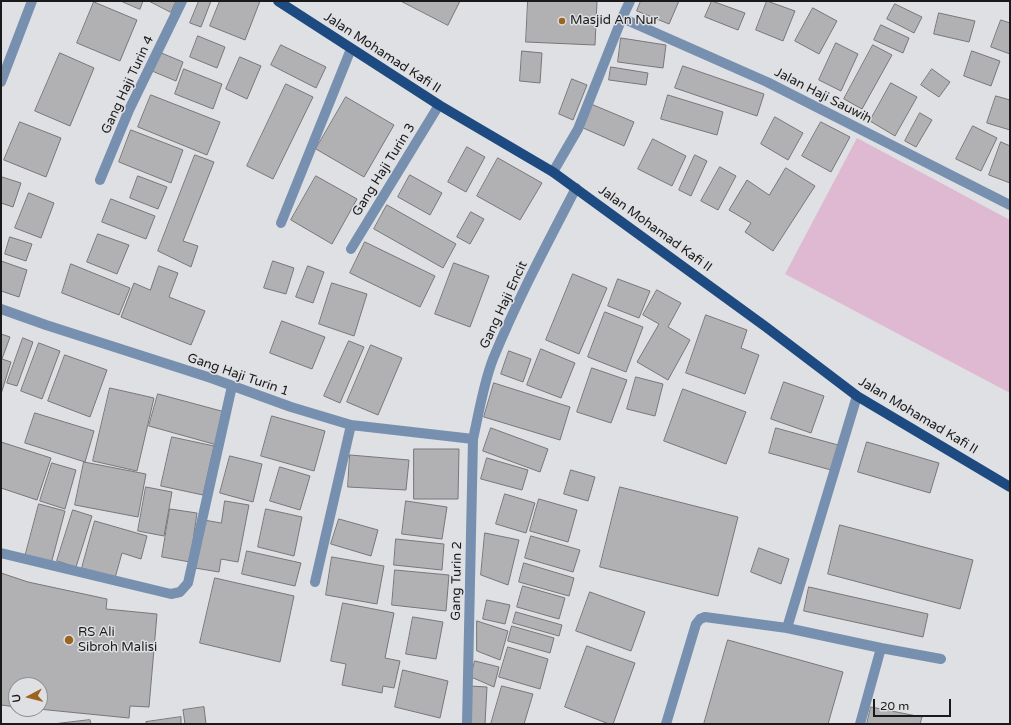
<!DOCTYPE html>
<html>
<head>
<meta charset="utf-8">
<style>
	body { margin:0 }
	#map { position:relative; width:1011px; height:725px; overflow:hidden; background:#dfe0e3; font-family:"Varela Round",sans-serif }
	canvas { display:block }
	.frame { position:absolute; inset:0; border:2px solid #1a1a1b; pointer-events:none }
	.north { position:absolute; left:8px; top:677px; width:40px; height:40px; box-sizing:border-box; background:#dfe0e3; border:1px solid #909193; border-radius:50%; rotate:263deg; font-size:11px; font-weight:700; line-height:16px; text-align:center; color:#1a1a1b }
	.north::after { content:''; display:block; margin:auto; width:14px; height:18px; background:#9c6420; clip-path:polygon(50% 0,100% 100%,50% 72%,0 100%) }
	.scale { position:absolute; left:873px; top:699px; width:78px; height:18px; box-sizing:border-box; border:2px solid #1a1a1b; border-top:0; padding-left:5px; font-size:12px; line-height:14px; white-space:nowrap; color:#1a1a1b; -webkit-text-stroke:3px #dfe0e3; paint-order:stroke }
</style>
</head>
<body>
<div id="map">
<canvas width="1011" height="725"></canvas>
<div class="frame"></div>
<div class="north">U</div>
<div class="scale">20 m</div>
</div>
<script>
const ctx = document.querySelector('canvas').getContext('2d');
ctx.lineJoin = 'round';
function fill(path, color) {
  ctx.fillStyle = color;
  ctx.fill(path, 'evenodd');
}
function trace(path, color, width, dash) {
  ctx.strokeStyle = color;
  ctx.lineWidth = width;
  ctx.lineCap = dash ? 'butt' : 'round';
  ctx.setLineDash(dash || []);
  ctx.stroke(path);
}
function drawText(font, color, halo, rows, align = 'center') {
  ctx.font = font + ' "Varela Round",sans-serif';
  ctx.lineWidth = 3;
  ctx.setLineDash([]);
  ctx.textBaseline = 'middle';
  ctx.strokeStyle = halo;
  ctx.fillStyle = color;
  for (const [text, x, y, turn = 0] of rows) {
    ctx.save();
    ctx.translate(x, y);
    ctx.rotate((+turn || 0) * Math.PI / 180);
    ctx.textAlign = isNaN(turn) ? turn : align;
    if (halo) ctx.strokeText(text, 0, 0);
    ctx.fillText(text, 0, 0);
    ctx.restore();
  }
}
fill(new Path2D(`
	M857 138 1010 220V393L785 274Z`), '#dfb9d1');
const building = new Path2D(`
	M121 1H143L140 9Z
	M149 1H176L171 12Z
	M199 1H211L201 27 190 23Z
	M220 1H260L245 40 210 26Z
	M401 1H460L448 25Z
	M528 1H597L595 45 526 42Z
	M641 1H679L669 24 637 11Z
	M712 1 745 13 738 30 705 17Z
	M767 1 795 11 783 41 756 30Z
	M94 2 137 20 120 61 77 43Z
	M895 4 922 17 914 33 887 19Z
	M813 8 837 21 819 54 795 41Z
	M939 13 975 21 969 42 934 34Z
	M1001 20 1010 23V54L991 47Z
	M881 25 909 38 903 53 874 40Z
	M198 36 225 47 217 68 190 57Z
	M621 38 666 45 663 68 618 62Z
	M836 43 858 54 841 91 819 80Z
	M281 45 326 67 316 88 271 65Z
	M873 45 892 55 862 109 844 99Z
	M522 51 542 53 540 83 520 81Z
	M972 51 1000 61 991 86 964 76Z
	M159 52 183 62 176 81 152 71Z
	M60 53 94 68 70 126 35 111Z
	M240 57 261 66 247 99 226 89Z
	M683 66 764 94 757 116 675 88Z
	M611 67 648 73 646 85 609 80Z
	M184 69 222 84 213 109 175 94Z
	M932 69 950 82 939 97 921 85Z
	M572 79 587 85 573 120 559 114Z
	M891 83 917 97 895 136 870 121Z
	M286 84 313 97 273 179 247 166Z
	M151 95 220 122 207 155 138 127Z
	M668 95 723 112 717 135 661 119Z
	M996 96 1010 100V130L987 123Z
	M346 97 394 125 364 177 316 149Z
	M591 104 634 122 624 146 581 127Z
	M920 113 932 120 916 147 905 141Z
	M775 117 803 133 788 160 761 144Z
	M20 122 61 138 46 177 4 160Z
	M821 122 850 137 831 172 802 156Z
	M973 126 997 138 981 171 956 159Z
	M131 130 183 150 171 183 119 162Z
	M653 139 686 156 672 186 638 169Z
	M1001 142 1010 146V183L989 175Z
	M467 147 485 157 466 192 448 182Z
	M195 155 214 162 183 241 198 246 191 267 158 251Z
	M695 155 707 161 691 196 679 190Z
	M498 158 542 183 520 220 477 196Z
	M720 167 736 176 718 210 701 201Z
	M786 168 815 186 773 251 745 232 751 223 729 210 747 180 769 195Z
	M410 175 442 193 430 215 398 197Z
	M138 176 167 187 158 209 130 198Z
	M316 176 357 199 332 244 291 220Z
	M2 177 21 183 13 207 1 203Z
	M29 193 54 203 41 238 15 228Z
	M111 199 155 216 146 239 102 222Z
	M387 205 456 244 443 268 374 229Z
	M471 212 484 219 470 244 457 237Z
	M98 234 129 245 117 274 87 262Z
	M10 237 32 244 26 261 5 254Z
	M365 242 435 276 420 307 350 273Z
	M1 261 27 270 19 297 1 291Z
	M273 261 294 268 286 294 264 288Z
	M454 263 489 276 470 327 435 314Z
	M71 264 130 288 119 315 62 293Z
	M159 266 178 273 169 297 205 311 191 345 121 317 134 283 150 290Z
	M308 266 324 272 313 303 296 297Z
	M573 274 607 288 579 354 546 340Z
	M618 279 650 291 639 318 608 306Z
	M332 283 367 294 354 336 319 324Z
	M657 290 681 303 668 327 690 340 668 380 637 362 659 324 643 315Z
	M605 312 643 327 626 372 588 357Z
	M706 315 747 330 741 348 759 355 745 394 686 373Z
	M282 321 325 337 312 369 270 353Z
	M1 334 10 337 2 359 11 362 1 394Z
	M23 338 33 342 17 386 7 383Z
	M349 341 364 347 340 403 324 396Z
	M39 343 60 351 42 399 21 391Z
	M371 345 402 358 378 415 347 402Z
	M541 349 575 363 561 398 527 385Z
	M509 351 531 359 523 382 501 374Z
	M65 355 107 370 90 417 48 401Z
	M592 368 627 380 611 423 577 412Z
	M636 377 663 384 655 416 627 409Z
	M784 382 824 396 811 433 771 419Z
	M494 383 570 407 560 440 484 417Z
	M110 388 154 398 137 471 93 461Z
	M683 389 746 412 726 464 664 441Z
	M158 394 225 412 217 445 149 426Z
	M35 413 94 431 85 462 25 443Z
	M272 416 325 431 314 471 261 456Z
	M491 428 548 449 540 472 483 451Z
	M776 428 838 445 831 470 769 453Z
	M172 437 214 446 203 495 161 486Z
	M1 442 51 458 37 500 1 488Z
	M867 442 939 463 930 493 858 472Z
	M414 449H459L458 499H414Z
	M350 455 409 460 406 490 348 487Z
	M230 456 262 464 253 502 220 493Z
	M487 458 528 470 522 490 481 479Z
	M84 462 146 474 138 517 75 505Z
	M52 463 76 470 65 509 40 501Z
	M280 467 310 476 300 510 270 501Z
	M571 470 595 477 588 501 564 494Z
	M146 487 172 492 164 536 138 531Z
	M620 487 738 517 718 596 600 567Z
	M505 494 535 503 526 533 496 524Z
	M539 499 577 510 568 542 530 531Z
	M225 501 249 505 238 562 221 559 219 572 195 568 204 520 221 523Z
	M406 501 447 507 442 539 402 534Z
	M39 504 65 511 51 564 25 557Z
	M170 509 197 513 190 562 162 557Z
	M266 509 302 517 294 556 258 547Z
	M73 510 92 516 76 567 57 561Z
	M339 519 378 530 371 556 331 544Z
	M95 521 147 536 141 559 122 553 115 578 82 568Z
	M840 525 973 560 960 609 828 574Z
	M485 533 519 540 508 585 481 575Z
	M531 536 580 550 573 572 525 558Z
	M396 539 444 544 442 570 394 565Z
	M759 548 789 559 781 584 751 572Z
	M247 551 301 563 295 586 242 574Z
	M332 557 384 566 377 604 326 595Z
	M524 563 574 578 569 596 519 582Z
	M395 570 449 575 446 611 392 605Z
	M1 573 28 582 107 599 106 609 157 614 149 707 130 706 129 718 38 709H40V685H16V707L1 705Z
	M215 578 294 596 280 662 200 643Z
	M523 586 565 598 559 619 517 607Z
	M809 587 928 614 923 637 804 611Z
	M590 592 645 612 631 651 576 631Z
	M487 600 510 605 505 624 483 619Z
	M343 603 394 613 385 658 400 661 394 688 383 686 382 693 342 685 346 664 331 661Z
	M516 612 562 625 559 636 513 623Z
	M413 617 443 622 436 659 406 654Z
	M477 621 508 631 500 660 477 651Z
	M512 626 554 638 550 653 508 641Z
	M728 640 843 672 828 724H704Z
	M587 646 635 663 613 724H609L565 707Z
	M508 647 548 659 540 689 499 677Z
	M475 661 499 667 494 687 471 677Z
	M403 670 448 681 440 718 395 707Z
	M470 686 487 687 485 724H470Z
	M502 686 533 694 524 724H491Z
	M204 707 206 724H185L183 710Z
	M871 707 922 717 920 724H867Z
	M181 717V724H147L146 722Z
	M90 720 91 724H53Z`);
fill(building, '#b1b0b2');
trace(building, '#787679', 1);
trace(new Path2D(`
	M622 18 767 82 1010 205
	M1 82 32 1
	M553 172 578 129 622 18 630 1
	M100 180 129 110 182 1
	M281 223 351 49
	M351 249 439 105
	M1 309 46 325 211 378 291 407 351 425 473 439
	M1 553 171 594 180 592 188 583 232 386
	M315 582 351 425
	M787 628 857 396
	M467 724 473 439C479 413 483 385 493 359 517 300 547 244 576 188
	M666 724 696 624 700 619 705 617 787 628 881 648 941 659
	M860 724 881 648`), '#7790af', 10);
trace(new Path2D(`
	M278 1 439 105 553 172 766 327 857 396 1010 487`), '#1d4b81', 10);
for (const [x, y, r, color] of [
	[562,21,4,"#9c6420"],
	[69,640,5,"#9c6420"]
]) {
  const dot = new Path2D();
  dot.arc(x, y, r, 0, 2 * Math.PI);
  ctx.fillStyle = color;
  ctx.fill(dot);
  trace(dot, '#dfe0e3', 1.5);
}
drawText('13px', '#1a1a1b', '#dfe0e3', [
	["Masjid An Nur",570,21],
	["RS Ali",78,633],
	["Sibroh Malisi",78,648]
], 'left');
drawText('13px', '#1a1a1b', '#dfe0e3', [
	["Jalan Mohamad Kafi II",382,53,33],
	["Gang Haji Turin 4",128,85,-65],
	["Jalan Haji Sauwih",823,96,27],
	["Gang Haji Turin 3",384,170,-58],
	["Jalan Mohamad Kafi II",655,229,36],
	["Gang Haji Encit",504,305,-65],
	["Gang Haji Turin 1",238,375,19],
	["Jalan Mohamad Kafi II",918,416,31],
	["Gang Turin 2",457,581,-89]
]);
</script>
</body>
</html>
